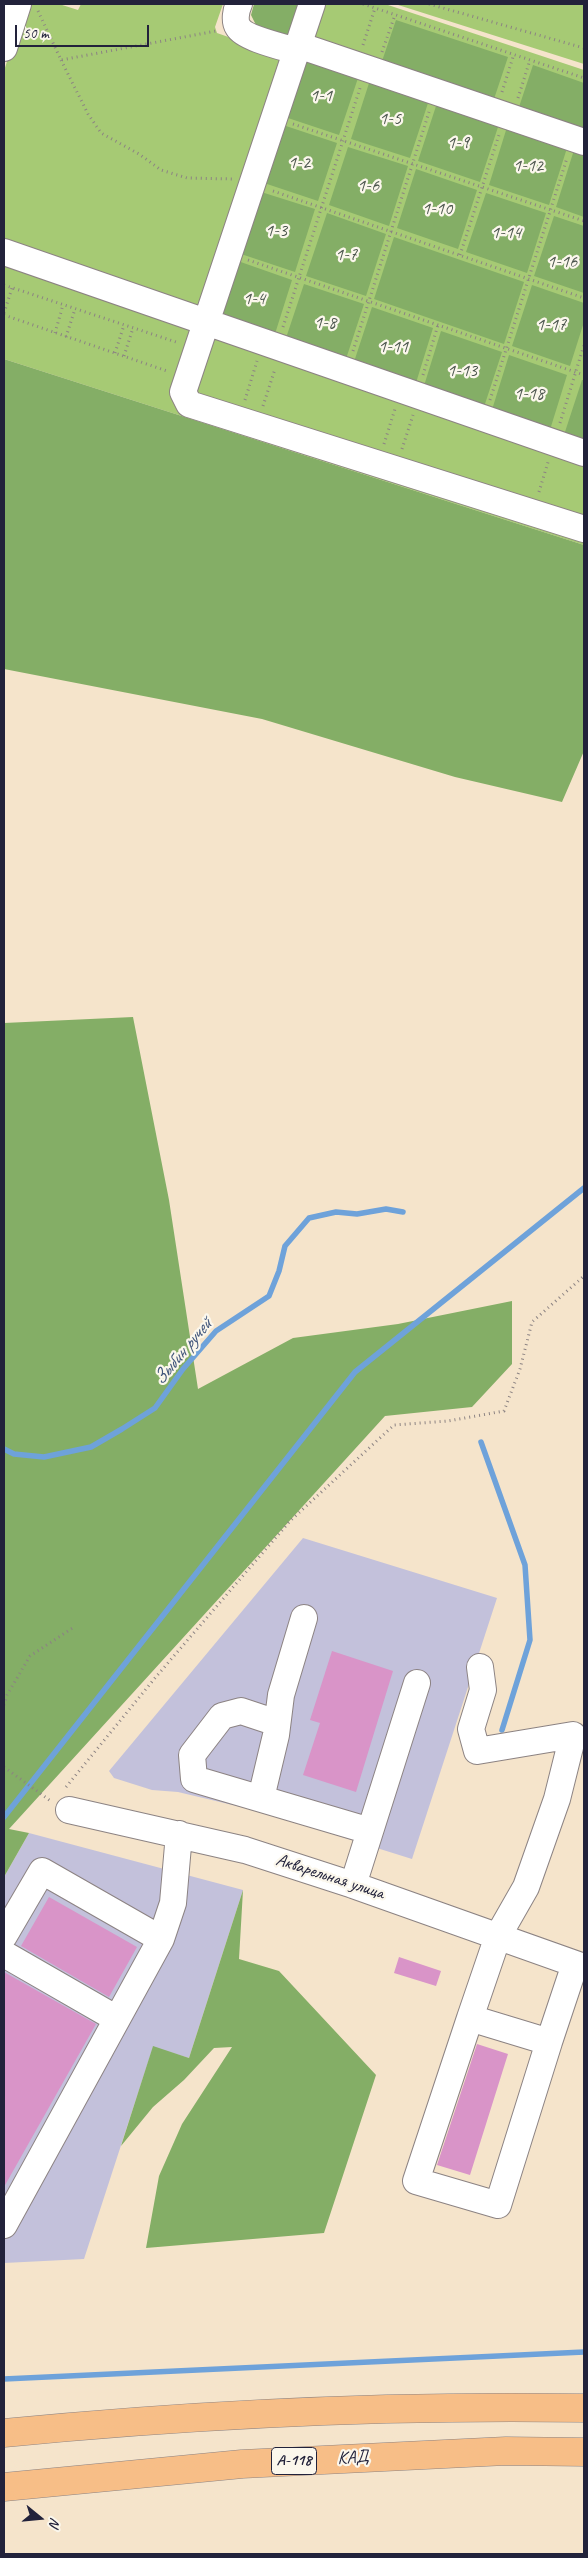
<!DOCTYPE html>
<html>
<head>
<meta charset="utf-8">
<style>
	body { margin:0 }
	#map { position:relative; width:588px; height:2558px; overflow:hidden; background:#f5e4cb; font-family:Caveat,sans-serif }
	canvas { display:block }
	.frame { position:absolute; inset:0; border:5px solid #22223b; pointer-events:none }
	.north { position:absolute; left:15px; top:2493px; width:50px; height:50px; -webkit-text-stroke:4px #fbf7ec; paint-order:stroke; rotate:107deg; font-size:14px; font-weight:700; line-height:20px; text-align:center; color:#22223b }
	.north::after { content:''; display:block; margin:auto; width:18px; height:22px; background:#22223b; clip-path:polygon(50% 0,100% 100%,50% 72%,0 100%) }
	.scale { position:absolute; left:15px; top:25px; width:134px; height:22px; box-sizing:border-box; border:2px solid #22223b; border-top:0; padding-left:6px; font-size:15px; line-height:18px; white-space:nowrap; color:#22223b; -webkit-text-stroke:4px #fbf7ec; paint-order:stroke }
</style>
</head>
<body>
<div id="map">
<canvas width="588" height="2558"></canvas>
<div class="frame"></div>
<div class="north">N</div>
<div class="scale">50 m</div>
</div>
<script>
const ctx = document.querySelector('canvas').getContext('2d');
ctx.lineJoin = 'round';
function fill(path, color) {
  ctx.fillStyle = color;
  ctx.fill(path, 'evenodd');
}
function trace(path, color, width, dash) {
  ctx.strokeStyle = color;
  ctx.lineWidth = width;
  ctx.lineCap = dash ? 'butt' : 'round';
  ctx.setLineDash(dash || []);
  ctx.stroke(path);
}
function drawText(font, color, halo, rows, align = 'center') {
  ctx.font = font + ' Caveat,sans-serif';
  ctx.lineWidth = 4.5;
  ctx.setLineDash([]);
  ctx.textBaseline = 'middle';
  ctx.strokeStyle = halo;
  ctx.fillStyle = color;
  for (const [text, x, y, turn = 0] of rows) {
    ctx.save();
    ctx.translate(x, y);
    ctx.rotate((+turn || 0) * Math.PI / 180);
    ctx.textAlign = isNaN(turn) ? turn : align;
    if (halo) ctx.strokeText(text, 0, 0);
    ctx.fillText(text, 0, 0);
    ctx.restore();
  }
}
fill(new Path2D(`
	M303 1538 497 1598 412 1859 262 1812 178 1792 152 1790 114 1778 109 1771Z
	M29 1833 243 1890 189 2058 153 2047 84 2259 4 2263V1877Z`), '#c3c1db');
fill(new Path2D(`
	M25 4H59L78 10 81 4H223L215 27 217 33 285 57 200 312 4 245V71Z
	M317 4H385L584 70V545L4 359V266L207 336Z
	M395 4H584V64Z`), '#a6ca74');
fill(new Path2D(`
	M254 4H304L292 40 258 29 251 15Z
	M396 20 508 57 492 105 380 67Z
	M302 57 359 75 339 135 282 116Z
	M533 65 584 83V137L517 113Z
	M370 80 429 100 410 158 351 139Z
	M437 103 499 124 480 182 418 161Z
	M280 124 337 143 318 201 261 182Z
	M507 127 567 148 549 205 489 185Z
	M348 147 408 166 389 226 329 205Z
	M574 150 584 153V217L556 207Z
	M416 169 477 190 458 249 397 228Z
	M258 191 315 209 295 272 238 253Z
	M486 193 546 213 527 273 466 252Z
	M327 213 386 234 366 296 306 276Z
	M554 216 584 226V293L534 276Z
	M394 237 524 282 504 344 374 299Z
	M235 260 292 280 274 337 216 318Z
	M304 284 364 304 345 362 285 341Z
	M532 285 584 303V322L570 366 512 346Z
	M372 307 433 328 415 386 353 365Z
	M441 331 502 352 483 410 423 389Z
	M509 355 567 375 549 433 491 413Z
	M4 359 584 545V751L562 802 455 777 262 719 4 669Z
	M582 380H584V445L563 438Z
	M133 1017 169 1200 198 1389 293 1338 398 1324 512 1301V1364L472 1407 385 1416 9 1829 29 1833 4 1877V1023Z
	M243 1890 239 1959 279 1971 376 2075 324 2233 146 2248 159 2176 182 2124 232 2047 214 2048 184 2080 153 2107 121 2146 153 2046 189 2058Z`), '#84ae66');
trace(new Path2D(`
	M481 1442 525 1565 530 1640 502 1730
	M4 1449 14 1454 44 1457 91 1447 122 1429 155 1408 183 1369 216 1331 269 1296 279 1271 285 1246 309 1218 336 1212 357 1214 386 1209 403 1212
	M4 1817 355 1372 584 1188
	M4 2379 584 2352`), '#6ea2da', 5.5);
fill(new Path2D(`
	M332 1651 393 1671 356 1792 303 1775 320 1723 310 1720Z
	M49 1897 137 1947 109 1997 21 1946Z
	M399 1957 441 1971 436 1986 394 1973Z
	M4 1972 96 2024 4 2187Z
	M477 2044 508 2054 470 2175 437 2165Z`), '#d994c8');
const minor = new Path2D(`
	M239 4C236 10 234 21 238 27 244 38 283 47 296 51
	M312 4 183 392 189 404 584 529
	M298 45 584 142
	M4 48 18 4
	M4 252 584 453
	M480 1667 483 1690 471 1729 477 1751 573 1735 557 1799 526 1887 498 1936 470 2018 549 2042 575 1964
	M277 1723 241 1711 222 1716 192 1755 194 1779 370 1831
	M261 1798 276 1735 281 1695 304 1618
	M69 1810 245 1850 353 1885 584 1967
	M353 1885 417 1683
	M4 1936 42 1871 161 1939
	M4 1954 117 2019
	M470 2018 416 2181 498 2205 549 2042
	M4 2225 161 1939 173 1903 179 1834`);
const highway = new Path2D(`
	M4 2433C197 2414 390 2405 584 2408
	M4 2487 242 2464 506 2451 584 2452`);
trace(minor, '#8c8383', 28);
trace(highway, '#8c8383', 29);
trace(new Path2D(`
	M363 4 584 78
	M429 4 584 48
	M38 11 61 60 216 31
	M363 45 375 8
	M382 52 395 15
	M61 60 88 114 101 133 139 154 161 170 187 178 233 179
	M502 92 514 54
	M518 98 530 60
	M293 124 584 221
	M273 191 584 298
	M460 255 499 135
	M248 260 584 375
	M4 285 179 343
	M4 313 12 288
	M4 315 167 371
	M283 327 360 88
	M55 333 63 305
	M66 337 75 309
	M353 351 429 112
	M115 353 124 325
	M124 356 133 328
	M423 375 438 325
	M245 400 257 361
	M490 400 567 158
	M263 406 275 369
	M560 423 584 345
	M384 444 395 409
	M402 449 413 415
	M539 492 548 462
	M4 1705 7 1695 30 1656 74 1627
	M4 1767 52 1802
	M66 1787 155 1678 290 1521 394 1425 448 1421 504 1411 520 1369 532 1322 584 1276`), '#8c8383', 3, [1, 4]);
trace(minor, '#fff', 26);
trace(highway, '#f7be87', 28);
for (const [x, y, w] of [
	[294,2461,45]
]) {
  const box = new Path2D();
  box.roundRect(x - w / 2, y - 13.5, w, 27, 4);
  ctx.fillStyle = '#fbf7ec';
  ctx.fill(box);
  trace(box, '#22223b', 1);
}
drawText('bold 16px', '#22223b', null, [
	["А-118",294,2461]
]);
drawText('18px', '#4a544c', '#fbf7ec', [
	["1-1",321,96],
	["1-5",390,119],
	["1-9",458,143],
	["1-2",299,163],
	["1-12",528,166],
	["1-6",368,186],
	["1-10",437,209],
	["1-3",276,231],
	["1-14",506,233],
	["1-7",346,255],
	["1-16",562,262],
	["1-4",254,299],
	["1-8",325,323],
	["1-17",551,325],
	["1-11",393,347],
	["1-13",462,371],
	["1-18",529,394]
]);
drawText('18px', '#22223b', '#fbf7ec', [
	["Акварельная улица",330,1877,18],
	["КАД",353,2458,-3]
]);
drawText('italic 19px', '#40557b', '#fbf7ec', [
	["Зыбин ручей",183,1352,-50]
]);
</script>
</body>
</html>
